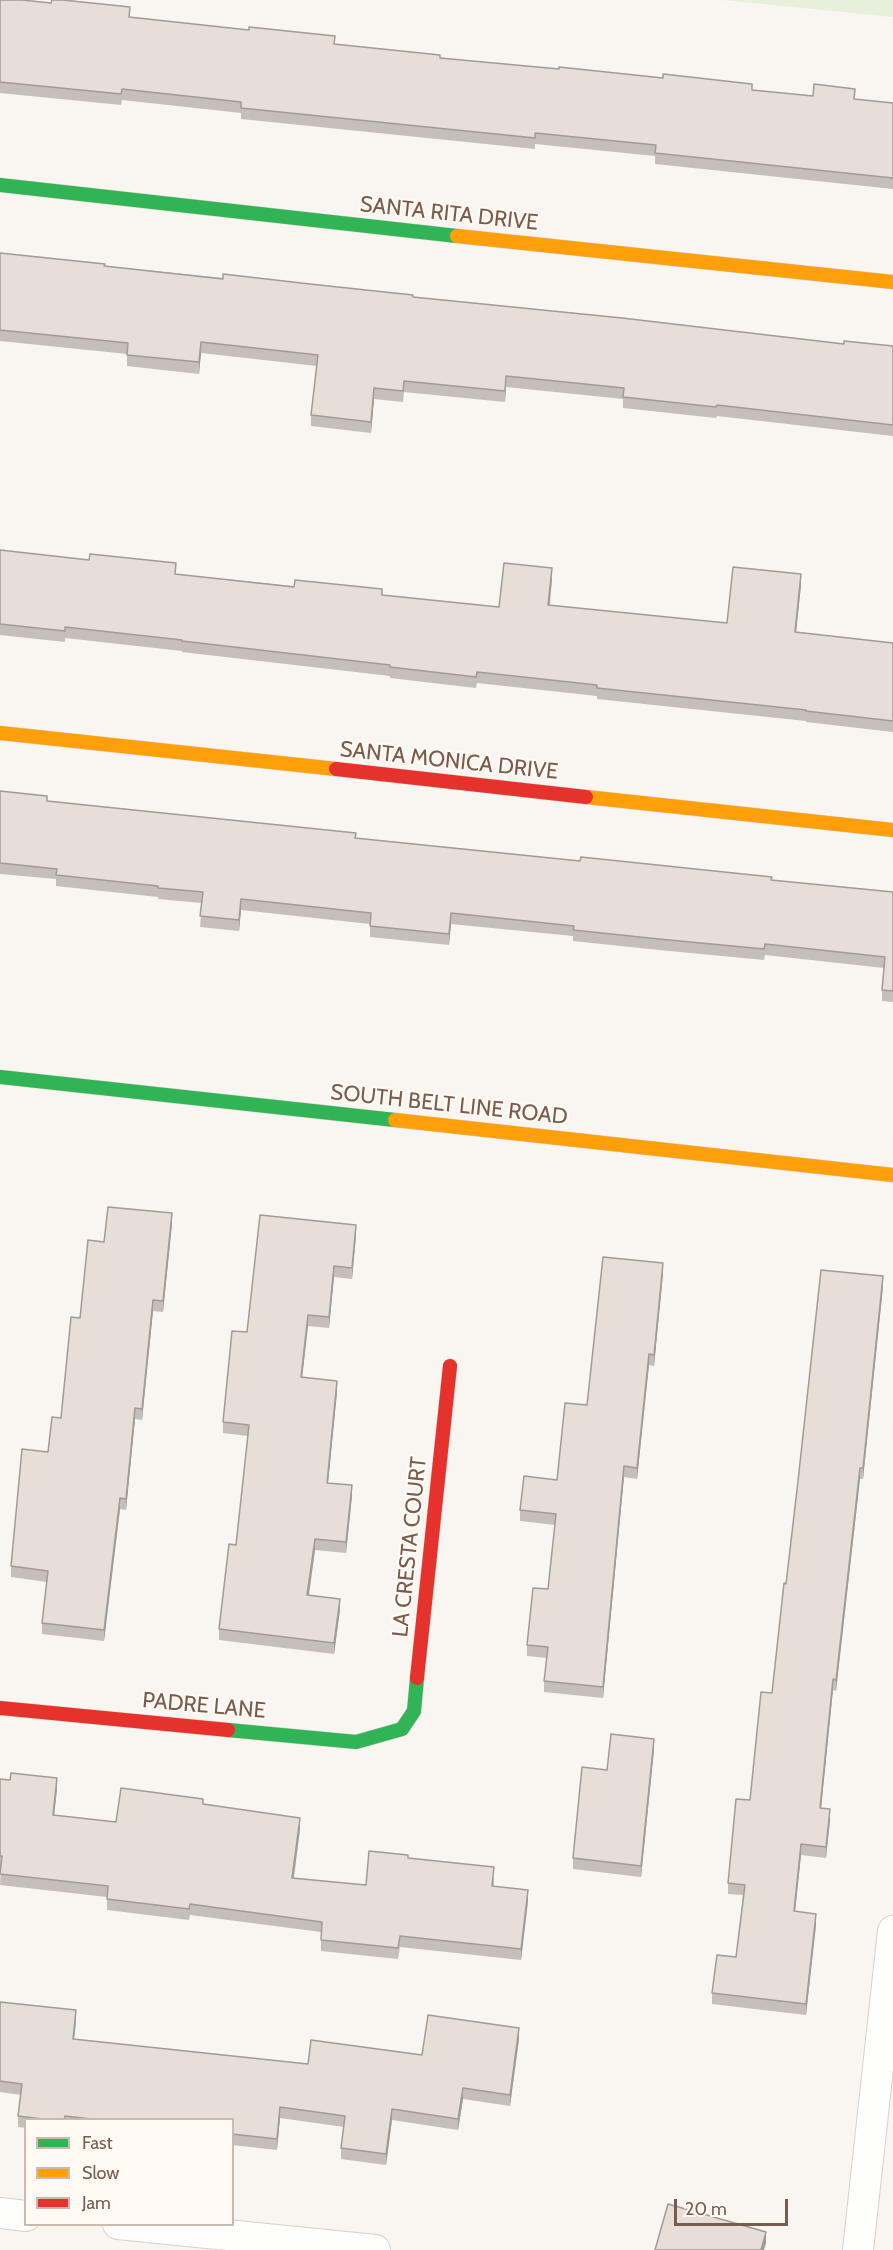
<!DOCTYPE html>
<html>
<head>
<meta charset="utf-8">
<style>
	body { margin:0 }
	#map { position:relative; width:893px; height:2250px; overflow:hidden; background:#f9f5f0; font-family:Cabin,sans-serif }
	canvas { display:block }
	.legend { position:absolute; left:24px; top:2118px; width:210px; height:108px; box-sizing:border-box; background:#fffaf3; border:2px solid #cabbb1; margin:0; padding:8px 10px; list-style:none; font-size:18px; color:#7a5c4d }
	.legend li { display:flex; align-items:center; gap:12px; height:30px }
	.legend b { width:30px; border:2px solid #cabbb1 }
	.scale { position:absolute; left:674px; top:2199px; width:114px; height:27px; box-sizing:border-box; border:3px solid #7a5c4d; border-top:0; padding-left:8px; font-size:18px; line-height:21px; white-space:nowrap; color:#7a5c4d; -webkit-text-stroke:4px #fffaf3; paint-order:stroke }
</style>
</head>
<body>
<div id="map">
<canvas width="893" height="2250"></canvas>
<ul class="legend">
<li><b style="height:8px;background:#30b455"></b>Fast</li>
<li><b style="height:8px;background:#ff9f0a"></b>Slow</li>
<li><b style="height:8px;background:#e5322d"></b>Jam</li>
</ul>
<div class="scale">20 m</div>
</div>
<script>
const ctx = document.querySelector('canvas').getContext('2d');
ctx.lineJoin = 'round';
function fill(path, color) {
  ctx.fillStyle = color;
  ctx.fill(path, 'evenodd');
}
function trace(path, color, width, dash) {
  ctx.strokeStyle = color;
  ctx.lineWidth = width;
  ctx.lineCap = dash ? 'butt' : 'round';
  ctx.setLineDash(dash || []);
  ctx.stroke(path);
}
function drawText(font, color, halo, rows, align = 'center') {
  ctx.font = font + ' Cabin,sans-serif';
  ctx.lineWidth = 4.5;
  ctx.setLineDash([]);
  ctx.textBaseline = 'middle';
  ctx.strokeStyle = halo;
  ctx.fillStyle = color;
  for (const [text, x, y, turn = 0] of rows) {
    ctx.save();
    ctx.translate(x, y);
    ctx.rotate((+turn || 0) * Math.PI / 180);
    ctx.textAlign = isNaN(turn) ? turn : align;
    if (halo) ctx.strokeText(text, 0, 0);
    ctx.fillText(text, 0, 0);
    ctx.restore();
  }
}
fill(new Path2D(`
	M723 0H893V17Z`), '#e7f0db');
const street = new Path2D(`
	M0 2213 26 2216
	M118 2224 375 2250
	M858 2250 893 1931`);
const fast = new Path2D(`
	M0 185 457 236
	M0 1077 395 1120
	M228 1730 356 1742 402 1729 414 1711 417 1678`);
const slow = new Path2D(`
	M457 236 893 282
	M0 733 336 769
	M586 797 893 830
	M395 1120 893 1175`);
const jam = new Path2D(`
	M336 769 586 797
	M417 1678 450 1366
	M0 1708 228 1730`);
trace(street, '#d7d1cb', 32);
trace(fast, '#d9d2cb', 15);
trace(slow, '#d9d2cb', 15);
trace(jam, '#d9d2cb', 15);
trace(street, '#fefefd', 30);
trace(fast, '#30b455', 14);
trace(slow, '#ff9f0a', 14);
trace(jam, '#e5322d', 14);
fill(new Path2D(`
	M0 0 440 58 813 96 855 99 893 103V189L655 164V156L535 144V149L241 119V113L122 100 121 105 0 93Z
	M0 253 105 266 413 297 844 344 893 346V436L717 416 716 418 623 408V399L506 387 505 402 404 392 403 402 374 399 371 433 311 426V415L317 366 201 353 199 374 127 366V354L0 341Z
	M0 550 176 574 499 607 552 579 550 605 727 623 801 585 796 632 893 643V732L806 722V721L597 699V696L477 683 476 688 390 678V676L182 652V651L65 638V642L0 635Z
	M0 791 47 801 356 838 580 861 893 892V1002L882 1001V990L884 968 765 955 764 960 659 950 573 941V936L451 924 449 945 370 937V924L241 910 239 931 200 927 202 903 158 899V897L56 886V879L0 874Z
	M172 1224 163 1312 153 1311 142 1420 135 1419 126 1510 120 1509 104 1641 42 1634V1623L47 1582 11 1577V1566L48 1452 61 1418 80 1318 104 1242Z
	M356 1236 352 1279 334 1277 329 1328 308 1326 302 1377 337 1392 328 1483 352 1496 346 1553 315 1550 309 1596 340 1610 334 1654 219 1640V1629L236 1545 248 1436 223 1433V1422L247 1332Z
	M663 1274 654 1366 649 1365 637 1479 624 1477 603 1698 544 1692V1681L547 1658 527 1656V1645L548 1589 555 1525 520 1521V1510L557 1480Z
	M883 1287 863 1479H860L836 1691 833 1690 821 1808 830 1820 826 1858 801 1855 795 1911 816 1925 806 2015 712 2004V1993L736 1957 743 1895 728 1894V1883L750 1800 772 1693 786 1584Z
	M654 1750 641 1877 573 1869V1858Z
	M0 1779 57 1789 54 1815 116 1822 203 1804 300 1829 294 1878 366 1885 408 1858 494 1878V1886L528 1901 521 1960 400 1947 398 1959 321 1951V1932L190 1915 189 1920 107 1910V1897L0 1885 1 1867H0Z
	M0 2002 76 2021 74 2039 308 2064 422 2055 519 2039 510 2106 463 2099 458 2130 392 2120 386 2165 341 2159V2148L344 2127 280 2118 277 2150 232 2145V2120H26V2128L18 2127V2116L21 2095 0 2092Z`), '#c6bfb9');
fill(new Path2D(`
	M201 342V353L199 374V362Z
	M506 376V387L505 402V391Z
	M374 388V399L371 433V422Z
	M552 568V579L548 616V605Z
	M801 574V585L795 643V632Z
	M241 899V910L239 931V920Z
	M451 913V924L449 945V934Z
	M172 1213V1224L163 1312V1301Z
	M356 1225V1236L352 1279V1268Z
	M663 1263V1274L654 1366V1355Z
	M334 1266V1277L329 1328V1317Z
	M883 1276V1287L863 1479V1468Z
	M153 1300V1311L142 1420V1409Z
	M308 1315V1326L301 1388V1377Z
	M649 1354V1365L637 1479V1468Z
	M337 1381V1392L327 1494V1483Z
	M135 1408V1419L126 1510V1499Z
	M624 1466V1477L603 1698V1687Z
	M860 1468V1479L836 1691V1680Z
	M352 1485V1496L346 1553V1542Z
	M120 1498V1509L104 1641V1630Z
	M315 1539V1550L307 1606V1595Z
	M340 1599V1610L334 1654V1643Z
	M833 1679V1690L820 1819V1808Z
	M654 1739V1750L641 1877V1866Z
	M57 1778V1789L53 1826V1815Z
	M830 1809V1820L826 1858V1847Z
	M300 1818V1829L292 1889V1878Z
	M801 1844V1855L794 1922V1911Z
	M528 1890V1901L521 1960V1949Z
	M816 1914V1925L806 2015V2004Z
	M76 2010V2021L73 2050V2039Z
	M519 2028V2039L510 2106V2095Z
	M463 2088V2099L458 2130V2119Z
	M280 2107V2118L277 2150V2139Z
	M392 2109V2120L386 2165V2154Z
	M766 2232V2243L764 2250H761Z`), '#a19b96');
const building = new Path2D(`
	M0 0H22L51 3 52 0H63L130 7 129 17 249 30V27L335 36 334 44 440 55V58L559 69V67L663 78V74L752 84V90L813 96 814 84 855 89 854 99 893 103V178L655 153 656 145 535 133V138L241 108V102L122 89 121 94 0 82Z
	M0 253 105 264 104 266 223 279V274L310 284 413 295V297L622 318 844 344V341L893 346V425L717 405 716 407 623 397 624 388 506 376 505 391 404 381 403 391 374 388 371 422 311 415 318 355 201 342 199 362 127 355 128 343 0 330Z
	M0 550 89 560 90 554 176 563 175 574 294 587 295 580 382 589V595L499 607 504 563 552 568 548 605 727 623 733 567 801 574 795 632 893 643V721L806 711V710L597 688V685L477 672 476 677 390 667V665L182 641V640L65 627V631L0 624Z
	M0 791 47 796V801L356 833 355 838 580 861 581 857 772 877 771 880 893 892V991L882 990 885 957 765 944 764 949 659 939 573 930 574 926 451 913 449 934 370 926 371 913 241 899 239 920 200 916 203 892 158 888V886L56 875 57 869 0 863Z
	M108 1207 172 1213 163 1301 153 1300 142 1409 135 1408 126 1499 120 1498 104 1630 42 1623 48 1571 11 1566 22 1449 48 1452 52 1417 61 1418 71 1317 80 1318 88 1240 104 1242Z
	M260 1215 356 1225 352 1268 334 1266 329 1317 308 1315 301 1377 337 1381 327 1483 352 1485 346 1542 315 1539 307 1595 340 1599 334 1643 219 1629 229 1544 236 1545 249 1425 223 1422 232 1331 247 1332Z
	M603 1257 663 1263 654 1355 649 1354 637 1468 624 1466 603 1687 544 1681 548 1647 527 1645 533 1588 548 1589 556 1514 520 1510 524 1476 557 1480 565 1403 587 1405Z
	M821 1270 883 1276 863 1468H860L836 1680 833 1679 820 1808 830 1809 826 1847 801 1844 794 1911 816 1914 806 2004 712 1993 717 1955 736 1957 745 1885 728 1883 736 1799 750 1800 761 1692 772 1693 784 1583 786 1584 798 1481Z
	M611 1734 654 1739 641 1866 573 1858 582 1767 607 1770Z
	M11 1773 57 1778 53 1815 116 1822 121 1788 203 1799V1804L300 1818 292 1878 366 1885 369 1851 408 1855V1858L494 1867 492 1886 528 1890 521 1949 400 1936 398 1948 321 1940 322 1922 190 1904 189 1909 107 1899 108 1886 0 1874 2 1856H0V1779L10 1780Z
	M0 2002 76 2010 73 2039 308 2064 311 2040 422 2055 428 2015 519 2028 510 2095 463 2088 458 2119 392 2109 386 2154 341 2148 345 2116 280 2107 277 2139 232 2134V2120H100L65 2116 64 2120H50L18 2116 22 2084 0 2081Z
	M668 2204 766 2232 761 2250H655Z`);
fill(building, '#e6ded7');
trace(building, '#a19b96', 1.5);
drawText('22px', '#7a5c4d', '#fffaf3', [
	["SANTA RITA DRIVE",449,214,6],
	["SANTA MONICA DRIVE",449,761,6],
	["SOUTH BELT LINE ROAD",449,1105,6],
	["LA CRESTA COURT",410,1547,-84],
	["PADRE LANE",204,1706,5]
]);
</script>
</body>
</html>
